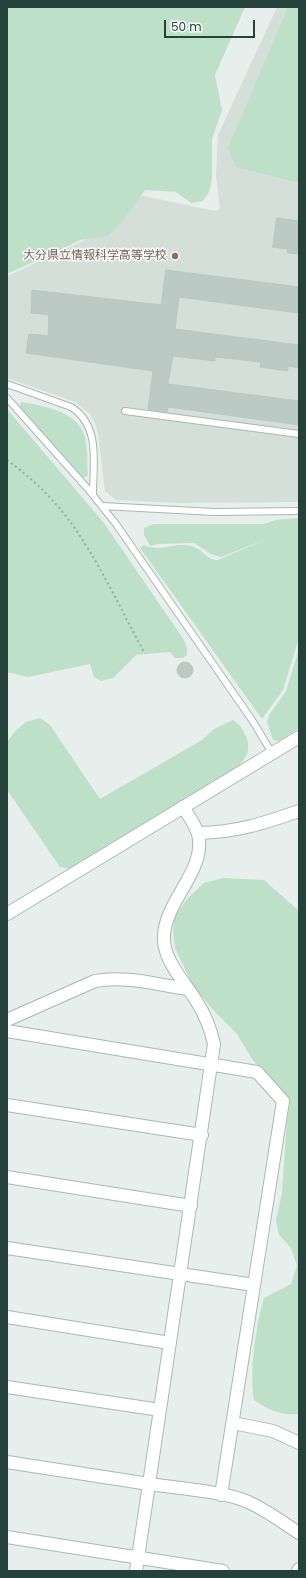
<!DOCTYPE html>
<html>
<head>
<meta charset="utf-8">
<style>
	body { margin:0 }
	#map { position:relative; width:306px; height:1578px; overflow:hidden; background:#e6efeb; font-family:Poppins,sans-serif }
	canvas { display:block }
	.frame { position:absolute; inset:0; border:8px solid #24423a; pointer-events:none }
	.scale { position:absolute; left:164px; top:20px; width:91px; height:18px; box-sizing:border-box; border:2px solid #24423a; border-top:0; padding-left:5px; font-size:12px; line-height:14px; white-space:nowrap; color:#24423a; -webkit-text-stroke:3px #f7fbf9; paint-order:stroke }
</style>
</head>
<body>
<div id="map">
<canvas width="306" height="1578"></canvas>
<div class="frame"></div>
<div class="scale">50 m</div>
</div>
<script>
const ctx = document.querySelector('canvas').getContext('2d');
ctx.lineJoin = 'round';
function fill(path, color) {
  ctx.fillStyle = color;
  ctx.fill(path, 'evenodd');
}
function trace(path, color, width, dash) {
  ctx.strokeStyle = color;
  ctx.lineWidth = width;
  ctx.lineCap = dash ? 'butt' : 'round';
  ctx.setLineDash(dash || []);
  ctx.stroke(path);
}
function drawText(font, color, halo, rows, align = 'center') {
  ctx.font = font + ' Poppins,"Noto Sans JP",sans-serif';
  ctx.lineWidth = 3;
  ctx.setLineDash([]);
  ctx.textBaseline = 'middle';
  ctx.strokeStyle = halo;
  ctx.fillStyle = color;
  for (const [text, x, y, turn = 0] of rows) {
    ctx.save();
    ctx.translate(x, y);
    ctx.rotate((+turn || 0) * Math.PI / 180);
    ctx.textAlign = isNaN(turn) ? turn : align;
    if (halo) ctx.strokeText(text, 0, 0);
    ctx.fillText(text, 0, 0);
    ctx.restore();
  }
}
fill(new Path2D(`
	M277 7H299V502L180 503 116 500 105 491 98 433 95 423 90 414 75 402 7 378V276L113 227 139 195 215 211 220 209 216 176 218 135Z`), '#d4dfda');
fill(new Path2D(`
	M7 7H245L215 75 222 110 212 139V179L209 192 203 201 191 203 176 192 145 190 124 219 107 236 81 240 7 274Z
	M288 7H299V183L236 167 228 148Z
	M21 402C44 406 79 411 85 438 88 450 87 464 88 476L83 478 20 407Z
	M7 409 104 523 184 640 187 648V655L183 658H175L170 652 136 655 113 678 101 681 94 677 90 664 28 677 7 672Z
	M299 518V638L283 690 262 719 140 548 144 545C161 553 172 542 191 546 202 548 207 561 218 560L267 539 221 557 211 554 194 543 159 544 150 546 144 535V528L154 524H264L275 520Z
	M299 649V728L279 741 273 740 267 722 269 715 286 691Z
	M40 718 50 725 100 799 202 740 214 729 233 720C239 724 242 728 245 734 254 753 243 763 229 774L72 869 60 867 7 790V742L15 731 26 722Z
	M223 878 264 880 299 911V1414C278 1415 271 1411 254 1400 249 1373 256 1324 264 1298L291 1284 297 1266 291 1248 279 1235 276 1220 282 1193 287 1119 290 1103 252 1059 237 1034 214 1011 192 984 175 948 173 932 174 917 188 898 204 883Z`), '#bfe0c8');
const building = new Path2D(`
	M277 218 299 221V254L288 253 287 249 273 247Z
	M166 270 299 287V313L179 297 175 329 299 345V368L288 366V371L260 367 261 362 215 357V361L173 356 168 384 299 401V425L168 407 167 412 148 409 153 371 26 353 29 334 48 336 49 315 31 313 32 290 161 305Z
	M177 670a8 8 0 1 1 16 0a8 8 0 1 1-16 0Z`);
fill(building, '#bbcac4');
trace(building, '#b8c9c2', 1);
const lane = new Path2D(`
	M7 384 71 407C101 426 93 463 93 495
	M7 398 88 489 116 524 252 720 272 753
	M125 411 299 434
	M102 506 214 512 299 511`);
const street = new Path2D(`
	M183 807C189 816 195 824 198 834 207 869 166 900 164 935 162 960 185 982 197 1002 205 1015 211 1030 214 1044L149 1484C176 1488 222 1491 246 1501 265 1509 282 1522 299 1533
	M198 833C237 832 262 824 299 811
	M7 1020 95 981C125 975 158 985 188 989
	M7 1031 257 1072 283 1101 221 1495
	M7 1105 202 1135
	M7 1177 191 1206
	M7 1248 254 1285
	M7 1317 170 1343
	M7 1387 160 1410
	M233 1423 273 1431 299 1443
	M7 1537 223 1571
	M298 1571 299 1569`);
const secondary = new Path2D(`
	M7 914 299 737
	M7 1462 149 1484 136 1571`);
trace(lane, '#a8b8b2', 8);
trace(street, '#a8b8b2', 14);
trace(secondary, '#a4bbb3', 14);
trace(new Path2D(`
	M7 460C30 477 51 496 68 519 97 557 121 610 144 652`), '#86b3a5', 2, [2, 3]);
trace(lane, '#fff', 6);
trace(street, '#fff', 12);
trace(secondary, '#fff', 12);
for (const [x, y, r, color] of [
	[175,256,4,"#8d6e63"]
]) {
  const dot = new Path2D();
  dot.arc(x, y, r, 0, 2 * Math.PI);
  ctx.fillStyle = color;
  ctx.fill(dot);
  trace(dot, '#f7fbf9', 1.5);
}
drawText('12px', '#785e54', '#f7fbf9', [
	["大分県立情報科学高等学校",167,256]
], 'right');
</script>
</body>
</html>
